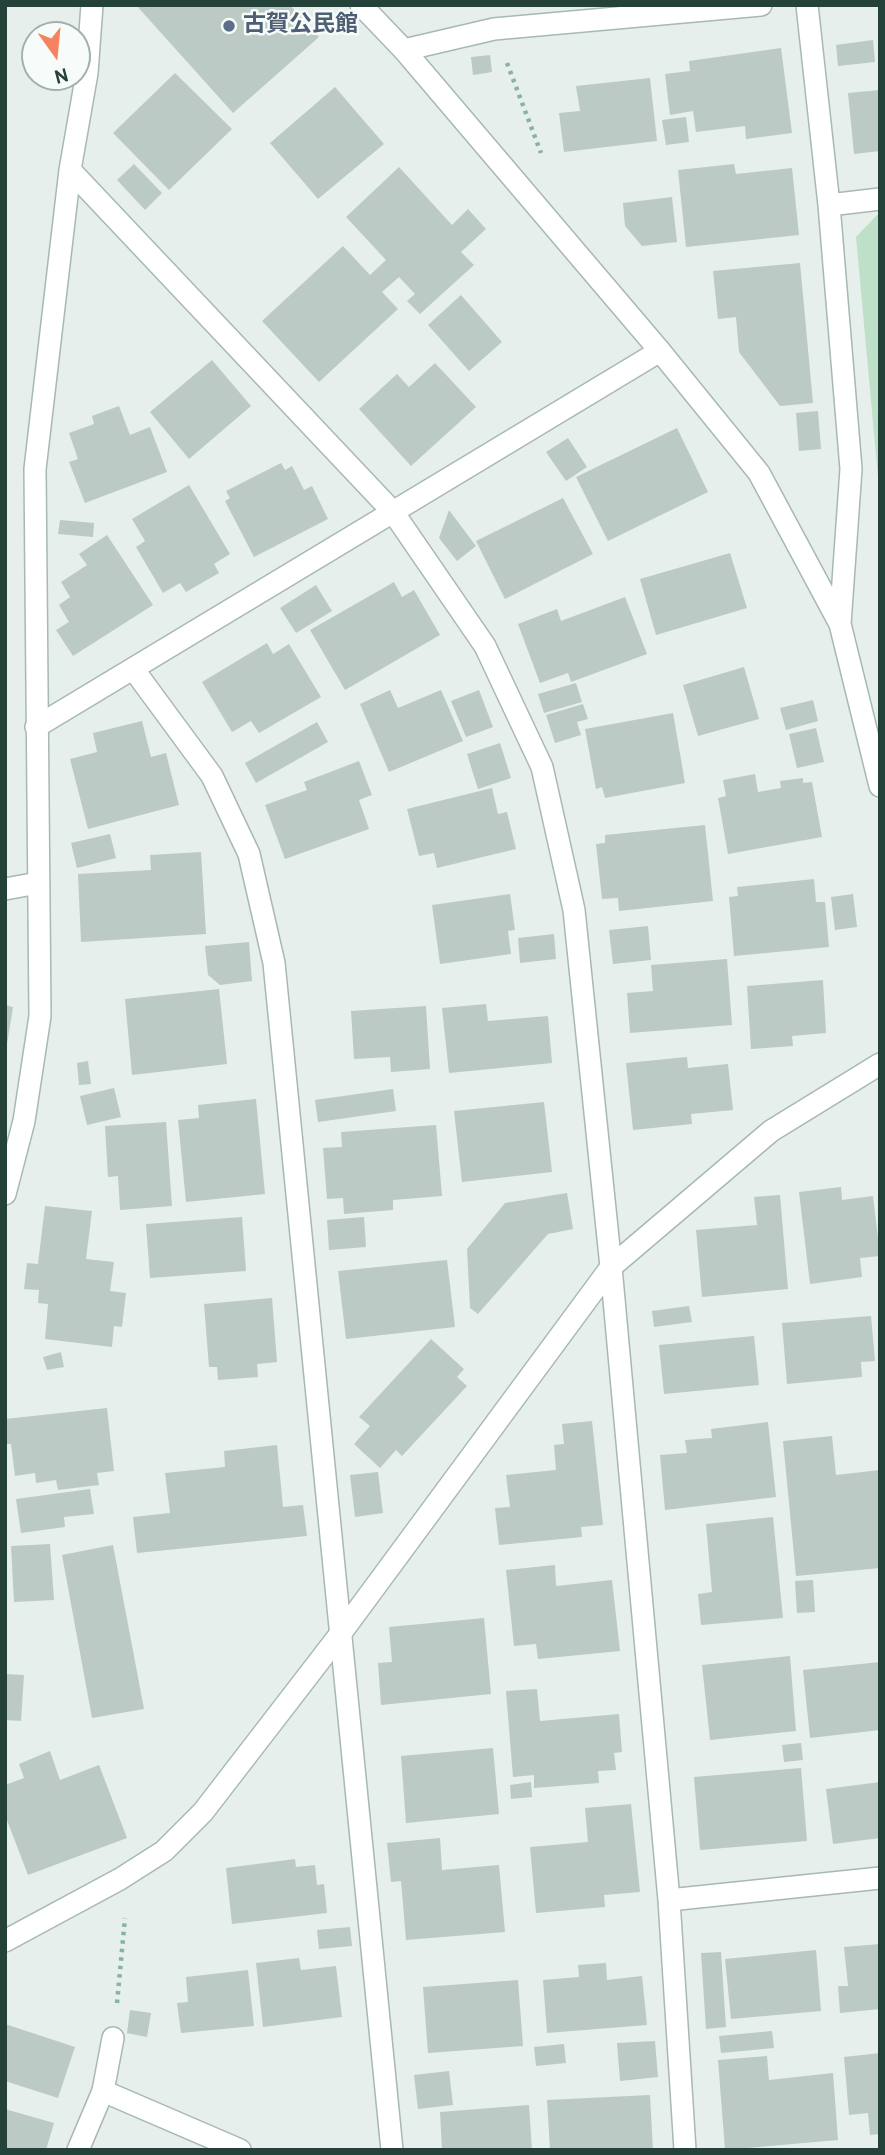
<!DOCTYPE html>
<html>
<head>
<meta charset="utf-8">
<style>
	body { margin:0 }
	#map { position:relative; width:885px; height:2155px; overflow:hidden; background:#e6efeb; font-family:Overpass,sans-serif }
	canvas { display:block }
	.frame { position:absolute; inset:0; border:7px solid #24423a; pointer-events:none }
	.north { position:absolute; left:21px; top:21px; width:70px; height:70px; box-sizing:border-box; background:#f7fbf9; border:2px solid #a3b1ad; border-radius:50%; rotate:165deg; font-size:19px; font-weight:700; line-height:28px; text-align:center; color:#24423a }
	.north::after { content:''; display:block; margin:auto; width:24px; height:32px; background:#f4845f; clip-path:polygon(50% 0,100% 100%,50% 72%,0 100%) }
</style>
</head>
<body>
<div id="map">
<canvas width="885" height="2155"></canvas>
<div class="frame"></div>
<div class="north">N</div>
</div>
<script>
const ctx = document.querySelector('canvas').getContext('2d');
ctx.lineJoin = 'round';
function fill(path, color) {
  ctx.fillStyle = color;
  ctx.fill(path, 'evenodd');
}
function trace(path, color, width, dash) {
  ctx.strokeStyle = color;
  ctx.lineWidth = width;
  ctx.lineCap = dash ? 'butt' : 'round';
  ctx.setLineDash(dash || []);
  ctx.stroke(path);
}
function drawText(font, color, halo, rows, align = 'center') {
  ctx.font = font + ' Overpass,"Noto Sans JP",sans-serif';
  ctx.lineWidth = 5;
  ctx.setLineDash([]);
  ctx.textBaseline = 'middle';
  ctx.strokeStyle = halo;
  ctx.fillStyle = color;
  for (const [text, x, y, turn = 0] of rows) {
    ctx.save();
    ctx.translate(x, y);
    ctx.rotate((+turn || 0) * Math.PI / 180);
    ctx.textAlign = isNaN(turn) ? turn : align;
    if (halo) ctx.strokeText(text, 0, 0);
    ctx.fillText(text, 0, 0);
    ctx.restore();
  }
}
fill(new Path2D(`
	M877 215H880V499L856 237Z`), '#bfe0c8');
fill(new Path2D(`
	M136 5H290L319 37 233 113Z
	M873 40 875 62 838 66 836 45Z
	M781 48 792 133 746 139 745 126 696 132 693 111 670 115 665 74 690 71 689 61Z
	M490 55 492 72 473 75 471 57Z
	M175 73 232 129 169 190 113 133Z
	M650 78 657 141 564 152 559 113 580 111 576 86Z
	M335 87 384 144 318 199 270 143Z
	M880 90V151L854 154 848 93Z
	M686 117 689 142 666 145 662 120Z
	M134 164 162 193 145 210 117 180Z
	M734 164 736 174 792 168 799 235 686 247 678 170Z
	M399 167 452 225 468 209 486 229 461 252 474 265 420 314 407 301 415 294 399 277 382 292 398 309 319 382 262 321 343 246 370 275 386 260 346 217Z
	M672 197 677 242 642 246 625 226 623 203Z
	M800 263 813 403 780 406 739 352 736 317 718 319 713 271Z
	M461 295 502 342 469 371 428 325Z
	M212 360 251 406 189 459 150 412Z
	M435 363 476 407 411 466 359 409 397 374 409 387Z
	M119 406 130 435 150 427 167 472 85 503 69 462 78 459 69 433 94 424 92 416Z
	M818 411 821 449 799 451 796 413Z
	M677 428 708 492 608 541 576 477Z
	M568 438 587 467 566 481 546 452Z
	M281 463 285 470 292 466 304 490 312 486 328 519 254 557 225 501 230 498 226 491Z
	M189 485 230 554 214 564 219 573 186 592 180 583 163 593 136 547 145 541 132 519Z
	M563 498 593 554 505 599 476 541Z
	M449 510 476 546 457 561 439 538Z
	M60 520 94 523 93 537 58 534Z
	M107 535 153 605 73 656 56 630 69 622 59 605 70 597 61 582 87 565 79 554Z
	M730 553 747 608 656 635 640 579Z
	M394 582 402 597 414 590 440 635 345 690 310 630Z
	M316 585 332 611 296 633 280 608Z
	M625 597 647 654 571 682 568 673 540 683 518 624 557 609 561 621Z
	M267 643 273 654 289 644 321 697 259 733 251 721 232 732 202 682Z
	M744 667 759 719 698 736 683 685Z
	M576 683 582 702 544 713 538 694Z
	M390 690 398 708 441 690 463 741 389 772 360 704Z
	M479 690 493 727 466 737 451 701Z
	M813 700 818 721 786 730 780 708Z
	M583 704 588 719 577 722 581 735 555 743 546 715Z
	M673 713 685 783 605 798 602 787 596 789 585 729Z
	M142 721 151 757 166 753 179 805 88 829 70 759 97 752 93 733Z
	M317 722 328 742 256 783 245 763Z
	M816 728 824 762 797 768 789 734Z
	M500 743 511 778 478 789 467 754Z
	M359 761 372 795 359 800 369 829 285 859 265 805 307 790 304 782Z
	M755 774 758 792 781 788 780 781 803 778V783L812 782 822 837 728 854 718 798 726 796 723 780Z
	M492 788 498 814 507 812 516 849 437 868 434 853 419 856 407 809Z
	M705 825 713 901 619 911 618 898 602 899 596 844 605 843V835Z
	M110 834 116 858 77 868 71 843Z
	M201 852 206 934 81 942 78 874 151 870 150 855Z
	M814 879 816 902H825L829 947 734 956 729 897 738 896 737 887Z
	M510 894 515 930 508 931 511 954 440 964 432 905Z
	M853 894 857 927 835 930 831 897Z
	M648 926 651 960 613 964 609 930Z
	M554 934 556 959 520 963 518 938Z
	M249 942 252 981 220 985 208 975 205 946Z
	M727 959 732 1025 630 1033 627 993 653 991 651 965Z
	M823 980 826 1033 792 1036 793 1046 751 1049 747 986Z
	M219 989 227 1064 132 1075 125 999Z
	M486 1004 488 1021 548 1016 552 1063 449 1073 442 1008Z
	M5 1005 13 1007 7 1044H5Z
	M426 1006 430 1069 391 1072 390 1057 354 1059 351 1011Z
	M687 1057 688 1068 728 1064 733 1110 691 1114 692 1124 633 1130 626 1063Z
	M88 1061 91 1084 79 1085 77 1063Z
	M114 1088 121 1117 87 1125 80 1096Z
	M393 1089 396 1111 318 1122 315 1100Z
	M256 1099 265 1194 186 1202 178 1120 199 1118 198 1105Z
	M544 1102 552 1172 462 1182 454 1111Z
	M166 1122 172 1206 120 1210 118 1176 108 1177 105 1126Z
	M436 1125 442 1196 393 1200V1210L344 1214 343 1198 327 1199 323 1148 342 1147 341 1132Z
	M841 1187 842 1200 873 1196 880 1256 860 1258 862 1277 810 1284 799 1192Z
	M567 1193 573 1229 548 1234 478 1314 470 1308 467 1249 505 1203Z
	M780 1195 788 1289 702 1297 696 1230 757 1225 754 1197Z
	M45 1206 92 1211 86 1259 114 1262 110 1291 126 1293 122 1327 114 1326 112 1347 45 1339 48 1304 38 1303 39 1290 24 1289 27 1263 38 1264Z
	M242 1217 246 1271 150 1278 146 1224Z
	M364 1217 366 1247 329 1250 327 1220Z
	M447 1260 455 1327 346 1339 338 1271Z
	M272 1298 277 1362 257 1364 258 1377 218 1380 217 1367H209L204 1304Z
	M689 1306 692 1322 654 1327 652 1311Z
	M871 1316 875 1361 861 1362 862 1377 787 1384 782 1323Z
	M754 1336 759 1385 664 1394 659 1345Z
	M431 1339 464 1369 457 1377 467 1386 402 1456 396 1450 380 1468 354 1444 370 1426 359 1417Z
	M61 1352 64 1367 47 1370 43 1357Z
	M107 1408 114 1471 97 1473 99 1485 58 1490 56 1480 36 1483 35 1473 15 1476 11 1444H6L5 1419Z
	M592 1421 603 1525 581 1527 582 1537 499 1545 495 1508 510 1507 506 1475 556 1470 554 1445 564 1444 562 1424Z
	M768 1422 776 1497 665 1510 660 1455 687 1453 685 1440 712 1438 711 1429Z
	M832 1436 836 1475 880 1470V1568L796 1576 783 1441Z
	M277 1445 283 1507 303 1505 307 1536 137 1553 133 1517 170 1513 165 1473 225 1467 224 1451Z
	M378 1472 383 1513 355 1517 350 1475Z
	M90 1489 94 1514 64 1517 65 1527 21 1533 16 1499Z
	M773 1517 783 1618 701 1625 698 1594 712 1592 706 1524Z
	M50 1544 54 1600 14 1602 11 1546Z
	M113 1545 144 1709 92 1718 62 1555Z
	M555 1565 556 1586 612 1580 620 1651 538 1659 536 1644 514 1646 506 1570Z
	M813 1580 815 1612 797 1613 795 1581Z
	M484 1618 491 1694 381 1705 378 1663 392 1662 389 1627Z
	M790 1656 796 1731 710 1740 702 1665Z
	M880 1662V1730L810 1738 803 1670Z
	M5 1674 24 1675 21 1721 5 1720Z
	M537 1689 540 1721 619 1714 622 1752 614 1753 616 1770 598 1771 599 1783 534 1788V1775L513 1777 506 1691Z
	M801 1743 803 1760 784 1762 782 1745Z
	M493 1748 499 1814 406 1823 401 1756Z
	M50 1751 60 1780 99 1765 127 1838 28 1875 5 1815V1785L24 1778 19 1764Z
	M801 1768 807 1841 700 1850 694 1777Z
	M531 1782 532 1797 511 1799 510 1785Z
	M880 1782V1838L833 1844 826 1789Z
	M631 1804 640 1892 604 1895 605 1907 536 1913 530 1847 588 1842 585 1808Z
	M440 1838 442 1870 499 1865 505 1932 406 1940 401 1881 391 1882 387 1843Z
	M295 1859 296 1867 315 1865 317 1885 324 1884 327 1913 232 1924 226 1868Z
	M350 1927 352 1946 319 1949 317 1930Z
	M880 1944V2009L840 2013 838 1986H848L844 1947Z
	M816 1950 821 2011 731 2019 725 1959Z
	M721 1952 726 2027 706 2029 701 1953Z
	M299 1958 301 1970 336 1966 342 2017 263 2027 256 1963Z
	M606 1963 607 1980 642 1976 647 2025 547 2033 543 1980 579 1977 578 1965Z
	M248 1970 254 2026 181 2033 177 2003 188 2002 186 1977Z
	M518 1980 523 2046 428 2053 423 1987Z
	M130 2010 151 2013 147 2037 127 2033Z
	M5 2024 75 2047 58 2098 5 2081Z
	M772 2031 774 2048 721 2053 719 2036Z
	M655 2041 658 2077 620 2081 617 2043Z
	M564 2044 566 2063 536 2066 534 2047Z
	M880 2053V2134L870 2135 868 2113 849 2115 844 2057Z
	M767 2056 769 2080 833 2073 838 2140 725 2150 718 2060Z
	M449 2071 453 2105 418 2109 414 2075Z
	M650 2095 653 2150H550L547 2100Z
	M529 2105 532 2150H442L440 2112Z
	M5 2109 54 2123 46 2150H5Z`), '#bbcac4');
const service = new Path2D(`
	M103 2091 113 2038`);
const minor = new Path2D(`
	M361 5 404 50 660 351 759 473 840 624 880 786
	M807 5 829 205 851 469 840 624
	M404 50 494 29 761 5
	M70 170 393 512 485 646 542 767 574 910 611 1267 669 1900 685 2150
	M829 205 880 199
	M134 670 212 776 249 854 274 963 392 2150
	M36 727 660 351
	M5 889 38 883
	M5 1194 24 1121 40 1016 35 469 70 170 87 73 92 5
	M669 1900 880 1878
	M78 2150 103 2091 240 2150`);
const tertiary = new Path2D(`
	M5 1941 120 1879 164 1851 203 1812 341 1633 611 1267 771 1131 880 1064`);
trace(service, '#a8b8b2', 24);
trace(minor, '#a8b8b2', 24);
trace(tertiary, '#a8b8b2', 24);
trace(new Path2D(`
	M507 63 541 153
	M117 2003 125 1918`), '#86b3a5', 4.5, [3.5, 5]);
trace(service, '#fff', 21);
trace(minor, '#fff', 21);
trace(tertiary, '#fff', 21);
for (const [x, y, r, color] of [
	[229,26,7,"#5c6f8a"]
]) {
  const dot = new Path2D();
  dot.arc(x, y, r, 0, 2 * Math.PI);
  ctx.fillStyle = color;
  ctx.fill(dot);
  trace(dot, '#f7fbf9', 2.5);
}
drawText('bold 23px', '#4e5e75', '#f7fbf9', [
	["古賀公民館",243,26]
], 'left');
</script>
</body>
</html>
